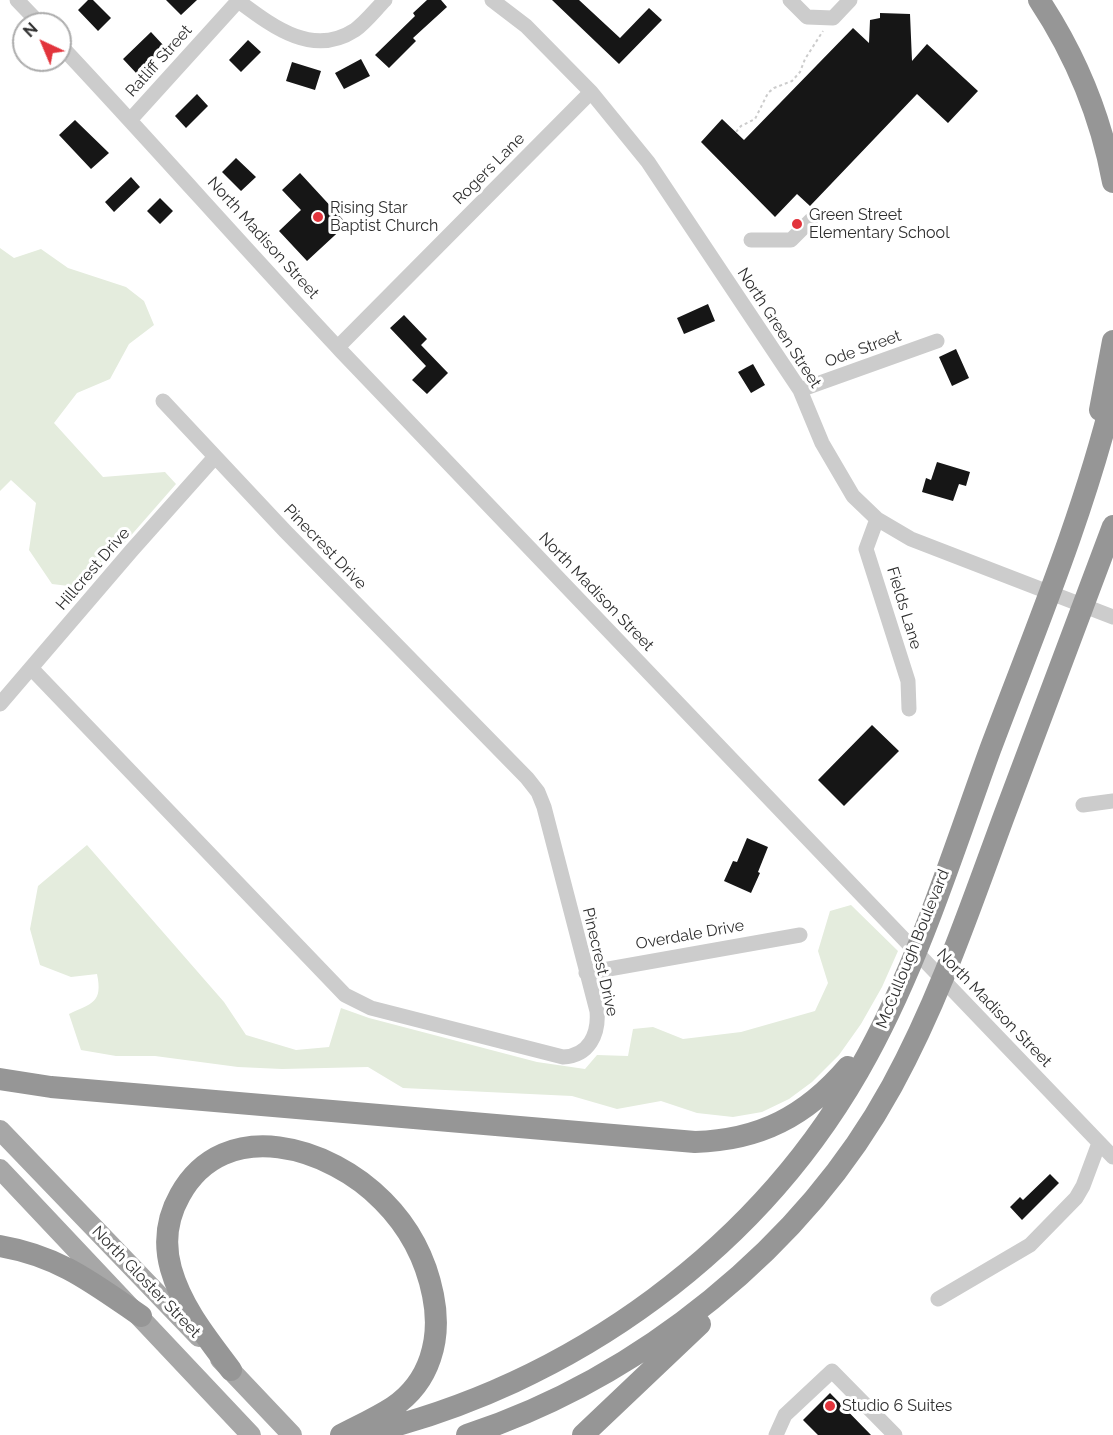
<!DOCTYPE html>
<html>
<head>
<meta charset="utf-8">
<style>
	body { margin:0 }
	#map { position:relative; width:1113px; height:1435px; overflow:hidden; background:#fff; font-family:Raleway,sans-serif }
	canvas { display:block }
	.north { position:absolute; left:12px; top:12px; width:60px; height:60px; box-sizing:border-box; background:#fff; border:2px solid #acacac; border-radius:50%; rotate:316deg; font-size:16px; font-weight:700; line-height:24px; text-align:center; color:#2f2f2f }
	.north::after { content:''; display:block; margin:auto; width:21px; height:27px; background:#e2343c; clip-path:polygon(50% 0,100% 100%,50% 72%,0 100%) }
</style>
</head>
<body>
<div id="map">
<canvas width="1113" height="1435"></canvas>
<div class="north">N</div>
</div>
<script>
const ctx = document.querySelector('canvas').getContext('2d');
ctx.lineJoin = 'round';
function fill(path, color) {
  ctx.fillStyle = color;
  ctx.fill(path, 'evenodd');
}
function trace(path, color, width, dash) {
  ctx.strokeStyle = color;
  ctx.lineWidth = width;
  ctx.lineCap = dash ? 'butt' : 'round';
  ctx.setLineDash(dash || []);
  ctx.stroke(path);
}
function drawText(font, color, halo, rows, align = 'center') {
  ctx.font = font + ' Raleway,sans-serif';
  ctx.lineWidth = 6;
  ctx.setLineDash([]);
  ctx.textBaseline = 'middle';
  ctx.strokeStyle = halo;
  ctx.fillStyle = color;
  for (const [text, x, y, turn = 0] of rows) {
    ctx.save();
    ctx.translate(x, y);
    ctx.rotate((+turn || 0) * Math.PI / 180);
    ctx.textAlign = isNaN(turn) ? turn : align;
    if (halo) ctx.strokeText(text, 0, 0);
    ctx.fillText(text, 0, 0);
    ctx.restore();
  }
}
fill(new Path2D(`
	M0 248 14 258 41 249 68 268 126 287 144 301 154 325 129 344 110 379 77 393 54 423 103 477 165 472 176 484 85 588 52 584 29 550 36 503 11 480 0 491Z
	M87 845 224 1002 246 1035 296 1050 329 1047 341 1008 369 1018 537 1062 585 1069 597 1055 628 1056 633 1029 653 1027 683 1039 741 1032 815 1011 828 983 818 951 830 911 851 905 898 951 882 987 861 1024 839 1055 812 1082 789 1099 762 1112 733 1117 697 1113 661 1101 617 1109 572 1096 403 1088 368 1067 282 1069 238 1067 155 1056H116L81 1050 69 1014C92 1003 103 1003 97 974L71 977 40 965 30 929 38 886Z`), '#e4ecdd');
fill(new Path2D(`
	M88 0H93L111 18 98 31 78 10Z
	M166 0H197L181 15Z
	M427 0H441L447 7 413 38 416 41 389 68 375 55 415 16 413 13Z
	M552 0H579L620 38 649 8 662 20 619 64Z
	M880 13 910 14 912 61 927 44 978 91 948 123 917 94 810 206 797 194 775 217 701 142 722 119 744 140 853 28 869 43 870 20 880 18Z
	M151 32 164 46 137 74 123 59Z
	M248 40 261 52 241 72 229 60Z
	M361 59 370 76 344 89 335 73Z
	M292 62 321 71 315 90 286 81Z
	M197 94 208 106 186 128 175 116Z
	M75 120 109 153 91 169 59 135Z
	M236 158 256 177 241 191 222 172Z
	M300 173 347 224 307 261 279 231 301 210 282 190Z
	M131 177 140 187 114 212 105 202Z
	M160 198 173 211 160 224 147 211Z
	M708 304 715 321 684 334 677 318Z
	M404 315 427 339 421 345 448 373 427 394 412 380 426 366 390 328Z
	M956 349 969 378 952 386 939 357Z
	M753 364 765 385 751 393 738 372Z
	M937 462 970 472 966 486 959 484 953 501 922 492 926 478 931 480Z
	M872 725 899 751 844 806 818 780Z
	M747 838 768 847 758 872 760 873 751 893 724 881 733 861 737 862Z
	M1050 1174 1059 1183 1022 1220 1010 1207 1020 1197 1023 1200Z
	M830 1393 871 1435H818L803 1420Z`), '#161616');
trace(new Path2D(`
	M736 132 741 126 755 119 768 93 774 88 792 81 800 72 805 59 823 31`), '#ccc', 2, [3, 3]);
trace(new Path2D(`
	M17 0 40 24
	M237 0C272 26 312 58 355 30 366 22 376 9 385 0
	M492 0 526 26 591 92 648 162 800 390 822 443 853 496 877 519 911 539 1113 617
	M790 0 807 17 833 18 850 0
	M60 45C155 146 246 250 341 351 597 621 856 888 1113 1157
	M131 119 238 1
	M751 240H791L811 220
	M338 347 591 92
	M800 390 937 341
	M877 519 866 549 908 681 909 709
	M31 668 345 995 371 1008 563 1057C589 1056 599 1034 597 1011L544 807 538 792 527 778 285 531 163 401
	M0 704 132 550 214 458
	M1083 805 1113 801
	M586 973 800 935
	M938 1299 1030 1245 1076 1198 1083 1186 1099 1143
	M776 1435 785 1415 832 1371 895 1435`), '#ccc', 15);
trace(new Path2D(`
	M0 1130 199 1337
	M0 1169 251 1435
	M220 1359 292 1435`), '#a7a7a7', 20);
trace(new Path2D(`
	M1039 0C1076 56 1101 117 1113 182
	M1100 410 1113 341
	M0 1079 51 1087 695 1142C760 1140 806 1116 848 1067
	M0 1246C59 1256 93 1283 141 1316
	M231 1370C208 1339 182 1308 171 1269 164 1244 167 1218 180 1195 225 1114 331 1147 383 1201 409 1227 426 1260 433 1295 442 1339 430 1382 393 1407 376 1418 358 1426 341 1435
	M359 1435C572 1386 764 1247 868 1054 920 958 953 852 990 750 1034 633 1083 517 1113 395
	M467 1435C640 1378 804 1247 892 1086 939 1000 970 908 1004 816 1041 720 1077 623 1113 526
	M583 1435 700 1324`), '#969696', 22);
for (const [x, y, r, color] of [
	[318,217,6,"#e2343c"],
	[797,224,6,"#e2343c"],
	[830,1406,6,"#e2343c"]
]) {
  const dot = new Path2D();
  dot.arc(x, y, r, 0, 2 * Math.PI);
  ctx.fillStyle = color;
  ctx.fill(dot);
  trace(dot, '#fff', 2);
}
drawText('16px', '#2f2f2f', '#fff', [
	["Ratliff Street",159,61,-48],
	["Rogers Lane",489,169,-45],
	["North Madison Street",263,238,48],
	["North Green Street",779,328,57],
	["Ode Street",863,349,-20],
	["Pinecrest Drive",325,547,46],
	["Hillcrest Drive",93,569,-49],
	["North Madison Street",596,592,46],
	["Fields Lane",904,608,73],
	["Overdale Drive",690,935,-10],
	["McCullough Boulevard",913,949,-68],
	["Pinecrest Drive",600,962,77],
	["North Madison Street",994,1008,46],
	["North Gloster Street",146,1282,46]
]);
drawText('16px', '#2f2f2f', '#fff', [
	["Rising Star",330,208],
	["Baptist Church",330,226],
	["Green Street",809,215],
	["Elementary School",809,233],
	["Studio 6 Suites",842,1406]
], 'left');
</script>
</body>
</html>
